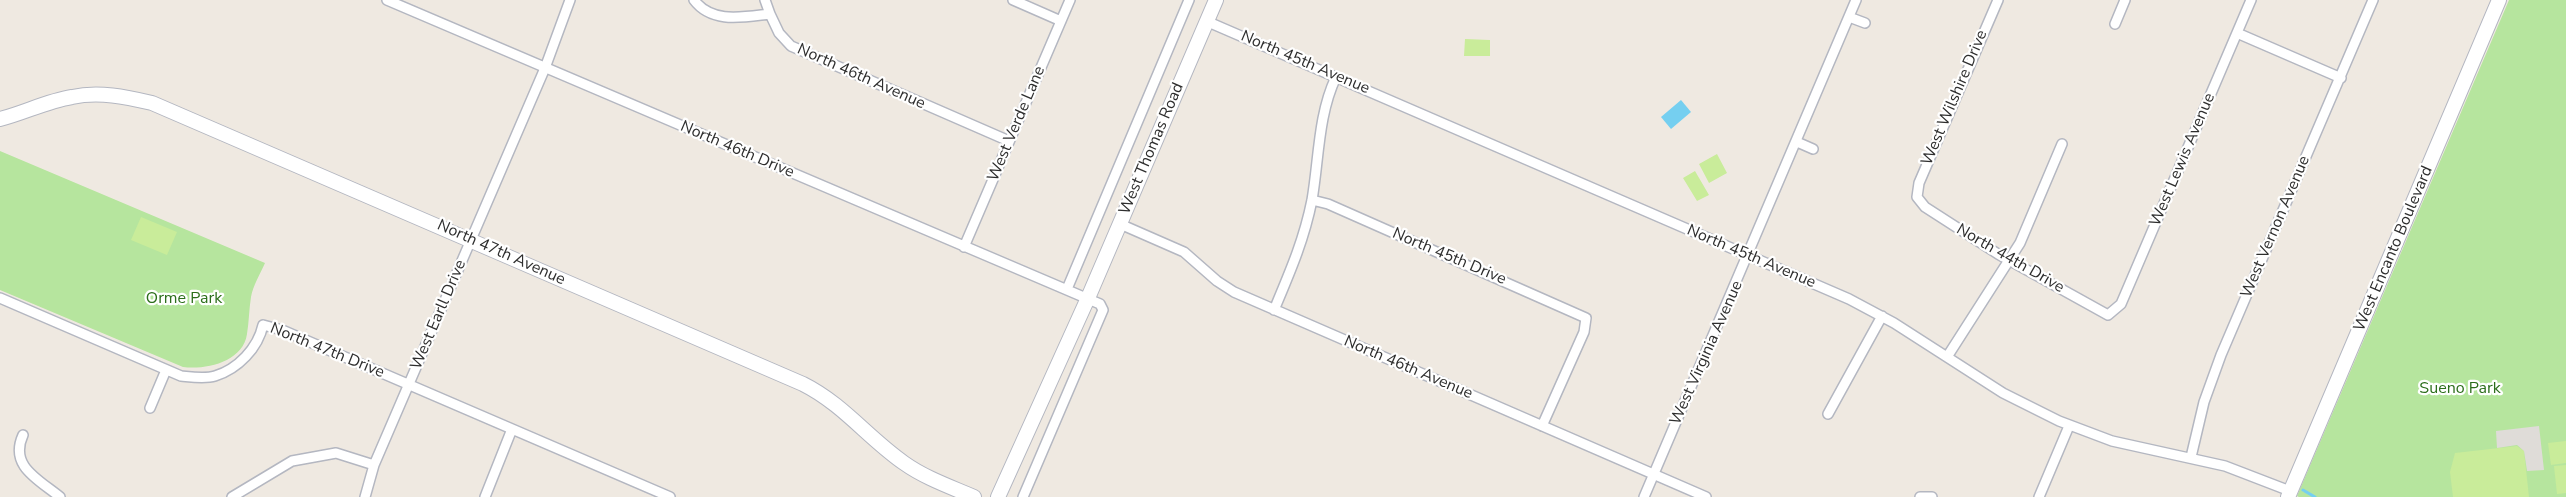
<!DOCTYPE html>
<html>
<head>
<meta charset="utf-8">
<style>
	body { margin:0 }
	canvas { display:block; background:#efe9e1 }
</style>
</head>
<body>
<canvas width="2566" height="497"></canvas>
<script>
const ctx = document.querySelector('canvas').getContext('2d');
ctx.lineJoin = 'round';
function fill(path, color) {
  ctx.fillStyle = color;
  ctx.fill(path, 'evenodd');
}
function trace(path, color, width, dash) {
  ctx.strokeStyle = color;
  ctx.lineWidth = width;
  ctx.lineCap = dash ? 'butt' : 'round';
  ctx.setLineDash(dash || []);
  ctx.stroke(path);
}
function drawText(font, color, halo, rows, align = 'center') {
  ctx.font = font + ' "Nunito Sans",sans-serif';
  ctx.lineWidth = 4.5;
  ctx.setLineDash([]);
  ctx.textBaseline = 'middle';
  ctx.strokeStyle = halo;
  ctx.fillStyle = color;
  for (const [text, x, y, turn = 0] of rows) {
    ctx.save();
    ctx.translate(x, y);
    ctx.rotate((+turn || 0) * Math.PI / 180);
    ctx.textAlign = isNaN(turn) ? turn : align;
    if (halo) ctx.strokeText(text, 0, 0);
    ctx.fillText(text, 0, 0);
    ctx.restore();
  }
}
fill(new Path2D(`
	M2509 0H2566V497H2299L2297 496Z
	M0 151 265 263C260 274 253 286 251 297 249 309 249 322 247 334 243 362 206 370 183 367L0 290Z`), '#b6e59e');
fill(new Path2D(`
	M1465 39 1490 40V56H1464Z
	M1717 154 1727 173 1709 183 1699 164Z
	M1695 171 1709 195 1697 201 1683 178Z
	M141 217 177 232 167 255 131 240Z
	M2566 441V463L2551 465 2548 443Z
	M2517 446 2524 451 2529 497H2453L2450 472 2455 453Z
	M2566 465V493L2557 494 2554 466Z`), '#c9ec9a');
fill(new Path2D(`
	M2539 426 2544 470 2527 471 2524 451 2517 445 2497 448 2496 431Z`), '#dfdcd8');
fill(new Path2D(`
	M1681 100 1691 112 1671 129 1661 117Z`), '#75cff0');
trace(new Path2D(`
	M2303 490 2315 497`), '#75cff0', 3);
const street = new Path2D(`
	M387 0 1100 304 1103 310 1023 497
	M694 0C712 24 743 17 770 14L779 33 791 46 1009 141
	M765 0 770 14
	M1013 0 1061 21
	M1998 0 1919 183 1917 197 1925 207 1998 254 2108 315 2121 304 2251 0
	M1849 17 1865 23
	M1206 21 1849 299 1894 323 2003 393 2059 421 2112 441 2225 466 2290 491
	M2115 24 2125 0
	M2237 33 2341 78
	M1797 142 1813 149
	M1312 200 1328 204 1586 318 1584 332 1542 426
	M1120 224 1184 252 1217 281 1234 292 1706 497
	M964 247 1070 0
	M1067 289 1189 0
	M0 298 181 376C192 377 205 379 215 376 238 369 258 348 263 325L282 330 670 497
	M1274 310C1290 272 1304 240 1312 200 1319 159 1318 115 1336 77
	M1947 357 2020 243 2062 144
	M150 408 166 370
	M1828 414 1882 316
	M23 435C9 466 38 479 60 497
	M2191 457 2204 402 2221 355 2373 0
	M232 497 292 461 336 453 374 465
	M365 497 374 465 545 68 570 0
	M485 497 512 429
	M1644 497 1856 0
	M1920 497H1932
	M2039 497 2069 426`);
const secondary = new Path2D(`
	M0 119C24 113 47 101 72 97 99 91 126 97 152 103L803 384C843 404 868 438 904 463 925 478 951 487 974 497
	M998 497 1088 298 1216 0
	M2288 497 2499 0`);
trace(street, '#b4b7c1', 12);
trace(secondary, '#b4b7c1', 16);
trace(street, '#fff', 9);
trace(secondary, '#fff', 14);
drawText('16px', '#2e2e2e', '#fff', [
	["North 45th Avenue",1305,63,23],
	["North 46th Avenue",861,77,24],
	["West Wilshire Drive",1955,98,-67],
	["West Verde Lane",1017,124,-67],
	["West Thomas Road",1152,149,-67],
	["North 46th Drive",737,150,23],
	["West Lewis Avenue",2183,160,-67],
	["West Vernon Avenue",2276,227,-67],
	["West Encanto Boulevard",2394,249,-67],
	["North 47th Avenue",501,253,24],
	["North 45th Drive",1449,257,23],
	["North 45th Avenue",1751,257,23],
	["North 44th Drive",2010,259,30],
	["West Earll Drive",439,315,-67],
	["North 47th Drive",327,351,22],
	["West Virginia Avenue",1707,353,-66],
	["North 46th Avenue",1408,368,23]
]);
drawText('16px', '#2c6e1b', '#fff', [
	["Orme Park",184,299],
	["Sueno Park",2460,389]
]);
</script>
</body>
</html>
